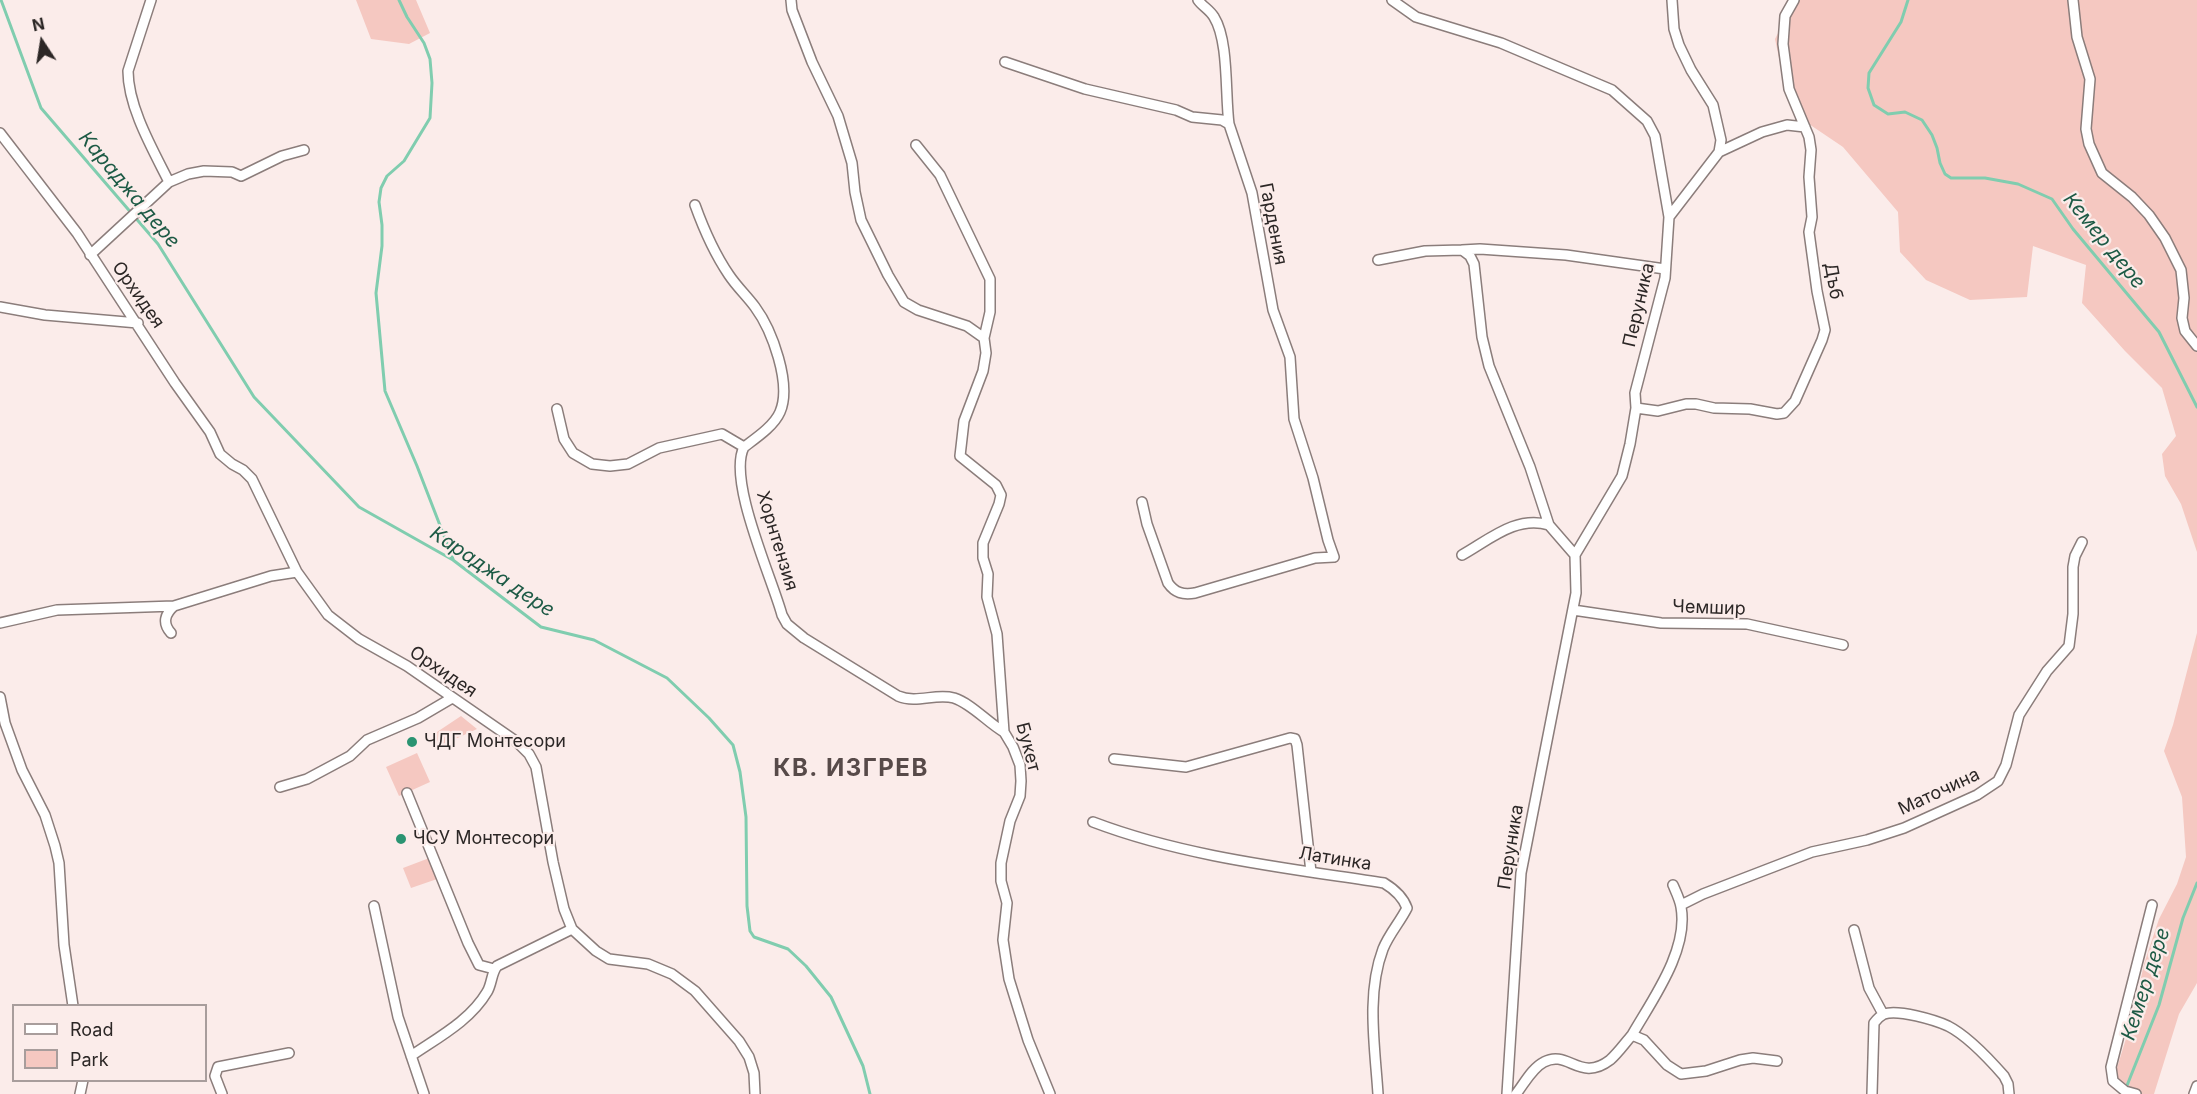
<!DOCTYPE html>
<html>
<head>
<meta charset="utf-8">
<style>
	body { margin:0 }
	#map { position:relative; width:2197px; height:1094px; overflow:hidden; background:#fbecea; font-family:Inter,sans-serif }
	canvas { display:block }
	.legend { position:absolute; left:12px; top:1004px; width:195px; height:78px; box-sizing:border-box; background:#fbecea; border:2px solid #a89d9c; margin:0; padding:8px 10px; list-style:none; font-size:18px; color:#2c2726 }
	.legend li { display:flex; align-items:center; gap:12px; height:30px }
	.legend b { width:30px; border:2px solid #a89d9c }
	.north { position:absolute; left:12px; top:12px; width:60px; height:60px; -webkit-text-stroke:4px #fbecea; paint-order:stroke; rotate:348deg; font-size:16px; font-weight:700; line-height:24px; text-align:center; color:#2c2726 }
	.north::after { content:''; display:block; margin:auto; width:21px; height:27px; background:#2c2726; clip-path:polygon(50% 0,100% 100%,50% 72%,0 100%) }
</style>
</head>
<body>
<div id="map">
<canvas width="2197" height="1094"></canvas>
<ul class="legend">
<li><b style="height:8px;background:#fff"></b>Road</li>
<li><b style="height:16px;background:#f5c8c1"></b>Park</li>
</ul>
<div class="north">N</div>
</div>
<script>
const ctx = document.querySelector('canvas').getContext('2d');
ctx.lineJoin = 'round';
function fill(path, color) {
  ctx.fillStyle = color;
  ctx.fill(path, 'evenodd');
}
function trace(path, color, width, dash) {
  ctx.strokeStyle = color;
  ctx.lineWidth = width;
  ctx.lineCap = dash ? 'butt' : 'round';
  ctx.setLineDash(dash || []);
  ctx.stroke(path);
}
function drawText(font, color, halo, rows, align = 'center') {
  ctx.font = font + ' Inter,sans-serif';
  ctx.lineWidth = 4.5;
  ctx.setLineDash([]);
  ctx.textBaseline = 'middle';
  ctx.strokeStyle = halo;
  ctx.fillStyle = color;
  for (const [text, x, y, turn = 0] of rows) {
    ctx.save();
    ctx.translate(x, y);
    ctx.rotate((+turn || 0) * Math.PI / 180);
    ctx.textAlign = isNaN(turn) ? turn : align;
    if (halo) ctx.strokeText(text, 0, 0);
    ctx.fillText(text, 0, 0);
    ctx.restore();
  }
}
fill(new Path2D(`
	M356 0H416L430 33 409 44 371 39Z
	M1795 0H2197V552L2181 504 2165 476 2162 454 2176 436 2162 388 2125 351 2082 303 2086 265 2033 246 2027 297 1970 300 1926 280 1900 252 1898 212 1843 147 1803 120 1786 91 1775 39Z
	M2197 633V983L2179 1014 2154 1094H2136L2113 1081 2132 1019 2144 964 2159 919 2177 884 2186 857 2182 797 2164 751 2173 725Z
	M461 716 477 729 440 746 434 734Z
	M417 753 430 782 399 796 386 767Z
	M432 857 440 878 411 888 403 868Z`), '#f5c8c1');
trace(new Path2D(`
	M1 0 41 108 158 244 254 397 359 507 453 560 541 627 594 640 667 678 709 718 733 745 740 772 746 817 747 906 750 931 754 937 788 949 806 966 831 997 863 1066 870 1094
	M399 0 407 17 424 43 430 59 432 83 430 118 404 161 387 176 381 188 379 202 382 225V246L376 293 385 391 417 466 453 559
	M1908 0 1901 22 1869 73 1868 88 1874 105 1888 114 1905 112 1922 120 1932 135 1937 148 1940 163 1945 174 1951 178H1985L2018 184 2052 199 2073 229 2159 332 2197 407
	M2126 1088 2159 1005 2183 918 2197 883`), '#80cdaf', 3);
const minor = new Path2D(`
	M151 0 128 71C128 107 153 150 169 182
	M791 0 792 10 812 62 838 116 852 163 855 192 861 220 888 275 904 302 918 310 967 326 984 338
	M1198 0C1202 6 1210 10 1214 17 1229 41 1225 94 1229 124
	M1392 0 1416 17 1501 43 1612 90 1647 121 1655 136 1669 217 1665 278 1635 393 1636 408 1630 444 1622 476 1575 555
	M1672 0 1674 29 1679 45 1691 70 1713 105 1721 140 1719 152
	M2073 0 2077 37 2090 79 2086 129 2089 144 2102 173 2132 197 2149 215 2165 238 2181 270 2184 298 2182 318 2185 331 2197 346
	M1005 62 1085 89 1176 110 1192 117 1222 120 1229 124 1252 193 1273 310 1290 357 1294 419 1313 478 1328 540 1334 557 1315 558 1195 593C1183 595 1175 593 1168 583L1147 524 1142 502
	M0 133 77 233 175 383 210 432 220 454 232 464 243 470 252 479 297 572 328 615 359 639 407 666 517 742 529 754 536 767 553 862 564 909 572 929 596 951 609 959 648 964 672 974 695 991 739 1041 749 1057 754 1073 755 1094
	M916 145 940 175 990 279V312L984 338 986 353 983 371 964 421 960 456 996 485 1001 495 999 504 983 543V558L988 574 987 597 997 634 1004 732 1013 747 1020 765 1021 781 1020 796 1010 821 1001 863V881L1007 903 1003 940 1009 979 1028 1040 1050 1094
	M695 205C704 230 714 253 729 275 737 287 747 296 755 307 772 330 792 384 780 412 774 426 756 438 744 447
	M1669 217 1719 152 1762 132 1787 125 1805 127
	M1462 250 1480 249 1566 255 1665 269
	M90 255 169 182 188 174 204 171 232 172 241 176 282 156 304 150
	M1378 260 1425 251 1462 250 1470 256 1474 264 1482 337 1489 366 1530 467 1549 525 1575 555 1576 593 1521 873 1507 1094
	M0 307 45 315 138 323
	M1636 408 1658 411 1686 404H1696L1714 408 1750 409 1777 414 1784 413 1795 401 1822 340 1825 330 1817 291 1809 232 1812 217 1809 177 1811 150 1809 137 1789 89 1783 44 1785 16 1794 0
	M557 409 564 439 573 453 592 464 610 466 628 464 659 448 722 434 744 447C727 480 772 578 782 615L787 624 804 638 898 696C917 704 935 693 954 698 972 704 987 722 1004 732
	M1462 555C1489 540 1516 515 1549 525
	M1573 610 1661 623 1747 624 1843 645
	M0 623 57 610 174 606 271 576 297 572
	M171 633C162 623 165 614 174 606
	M0 697 5 723 22 770 45 815 55 846 59 863 64 945 73 1006
	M1114 759 1186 767 1290 738 1295 739 1297 745 1311 872
	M280 787 307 779 350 756 367 740 418 718 452 698
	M407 793 468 943 479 965 494 969
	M1093 822C1185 857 1287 868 1384 883 1394 889 1403 897 1407 908 1400 922 1389 934 1383 949 1366 994 1375 1047 1378 1094
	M1681 905 1703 894 1812 852 1867 840 1904 828 1977 795 1998 781 2006 765 2019 715 2047 671 2069 646 2073 614V567L2075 556 2082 542
	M374 906 398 1017 424 1094
	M1854 930 1869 988 1883 1014
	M1632 1035C1652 1000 1689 950 1681 907 1680 900 1676 892 1673 885
	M411 1056C437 1038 470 1021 487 992 492 984 491 974 497 966L572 929
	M80 1094 83 1080
	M222 1094 215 1076 218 1067 289 1053
	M1516 1094C1524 1084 1532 1068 1544 1062 1568 1049 1580 1083 1610 1060 1618 1053 1625 1043 1632 1035L1644 1040 1667 1065 1681 1074 1706 1071 1740 1060 1753 1058 1777 1061
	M1872 1094 1874 1023C1877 1019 1880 1016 1884 1014 1898 1009 1935 1020 1948 1026 1966 1035 1990 1060 2004 1076L2008 1084 2009 1094
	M2136 1094 2125 1091 2113 1081 2111 1067 2152 905
	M2194 1094 2197 1086`);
trace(minor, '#8b7d7b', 12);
trace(minor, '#fff', 9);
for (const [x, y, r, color] of [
	[412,742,6,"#2a9472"],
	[401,839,6,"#2a9472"]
]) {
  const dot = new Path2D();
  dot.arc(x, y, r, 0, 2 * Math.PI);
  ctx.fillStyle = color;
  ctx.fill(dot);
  trace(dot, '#fbecea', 2);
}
drawText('18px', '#2c2726', '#fbecea', [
	["Гардения",1273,224,79],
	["Дъб",1833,281,80],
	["Орхидея",138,295,55],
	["Перуника",1639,305,-77],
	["Хорнтензия",777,541,73],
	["Чемшир",1709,608,2],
	["Орхидея",443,672,34],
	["Букет",1028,747,75],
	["Маточина",1939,792,-25],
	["Перуника",1511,847,-81],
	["Латинка",1335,859,9]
]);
drawText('18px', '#2c2726', '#fbecea', [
	["ЧДГ Монтесори",424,742],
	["ЧСУ Монтесори",413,839]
], 'left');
drawText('italic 20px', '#1d5a45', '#fbecea', [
	["Караджа дере",129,190,50],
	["Кемер дере",2104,241,51],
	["Караджа дере",492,572,34],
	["Кемер дере",2146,984,-72]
]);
ctx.letterSpacing = '1.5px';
drawText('bold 24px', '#574a49', '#fbecea', [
	["КВ. ИЗГРЕВ",851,769]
]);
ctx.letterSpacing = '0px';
</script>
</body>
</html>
